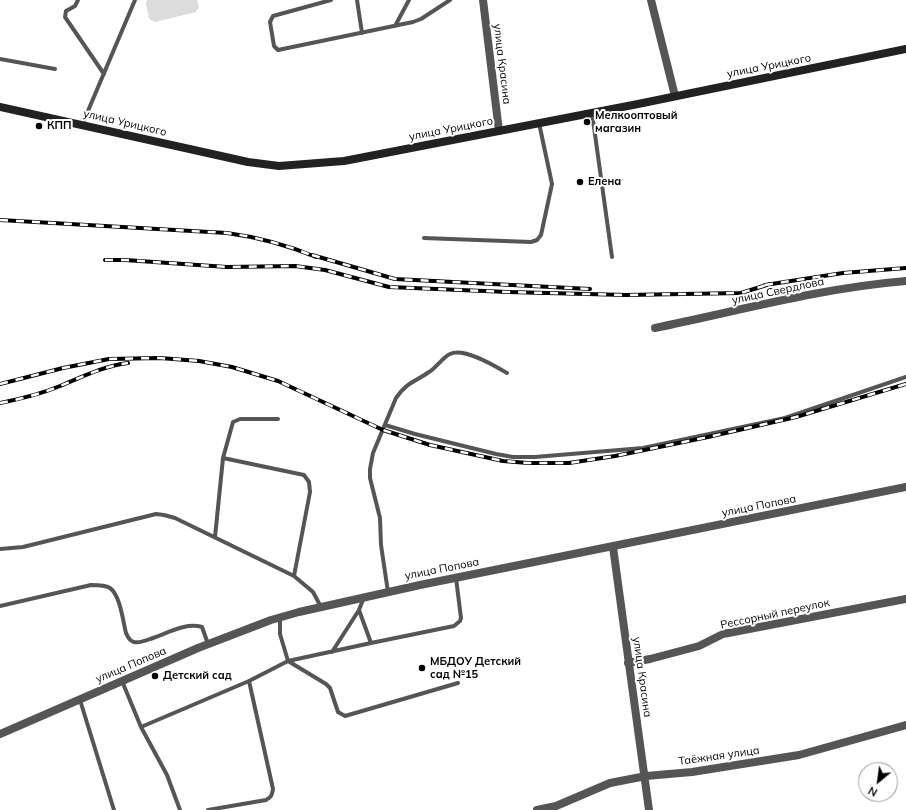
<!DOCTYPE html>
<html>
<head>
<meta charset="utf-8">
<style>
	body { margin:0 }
	#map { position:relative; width:906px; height:810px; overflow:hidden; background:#fff; font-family:Mulish,sans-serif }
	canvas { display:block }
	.north { position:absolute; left:858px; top:762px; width:40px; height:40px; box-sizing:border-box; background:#fff; border:1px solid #999; border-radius:50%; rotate:209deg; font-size:11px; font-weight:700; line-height:16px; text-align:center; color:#000 }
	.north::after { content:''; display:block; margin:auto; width:14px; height:18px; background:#000; clip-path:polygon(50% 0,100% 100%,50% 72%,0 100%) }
</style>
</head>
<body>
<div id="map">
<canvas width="906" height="810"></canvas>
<div class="north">N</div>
</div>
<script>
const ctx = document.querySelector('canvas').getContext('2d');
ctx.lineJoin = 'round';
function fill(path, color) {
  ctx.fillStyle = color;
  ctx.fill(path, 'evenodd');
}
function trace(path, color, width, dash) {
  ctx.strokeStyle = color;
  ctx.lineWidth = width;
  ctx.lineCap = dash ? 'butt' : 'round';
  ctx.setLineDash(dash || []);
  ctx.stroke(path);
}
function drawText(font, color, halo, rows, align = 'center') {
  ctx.font = font + ' Mulish,sans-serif';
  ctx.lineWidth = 4;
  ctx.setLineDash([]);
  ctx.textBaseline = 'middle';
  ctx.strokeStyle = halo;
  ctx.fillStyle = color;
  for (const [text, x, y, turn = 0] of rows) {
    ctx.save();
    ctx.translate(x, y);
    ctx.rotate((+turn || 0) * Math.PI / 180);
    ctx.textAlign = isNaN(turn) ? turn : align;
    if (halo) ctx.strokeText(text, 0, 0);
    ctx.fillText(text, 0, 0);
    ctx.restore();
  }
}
fill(new Path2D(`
	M147 0H197L199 7 196 12 155 22 149 19 146 3Z`), '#dcdcdc');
trace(new Path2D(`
	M78 0 75 6 66 11 65 17 104 74
	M331 0 273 16 270 22 274 46 278 50 413 22 421 19 450 0
	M357 0 362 33
	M395 26 409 0
	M0 59 55 69
	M592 113 612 257
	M82 125 135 0
	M424 238 531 242 537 240 541 235 552 184 539 123
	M278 419H240L233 422 223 458 304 475 309 482 310 492 294 576
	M385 425 415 434 496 454 513 457H535L643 448 785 418 906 377
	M215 537 223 458
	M0 549 23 547 156 514 164 515 175 518 294 576 313 592 321 607
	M388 592 381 545 380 518 370 478V469L373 453 396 398C407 382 415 382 429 372 436 368 443 357 450 354 464 347 495 366 507 373
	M0 606 91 585C97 585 105 585 110 588 120 595 123 621 126 633 128 637 129 641 134 642 139 643 145 641 150 639 166 634 185 622 202 627L208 644
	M359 610 371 643
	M280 618V634L288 661 371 643 454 626 460 621 461 618 456 578
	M332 652 359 610 364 597
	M122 681 141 727 167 775 180 810
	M80 700 114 810
	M141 727 249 681 288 661 326 684 330 688 338 712 345 716 458 683
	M208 810 266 800C272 797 272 794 273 789L249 681`), '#555', 4);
trace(new Path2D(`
	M651 0 675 96
	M655 328C738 311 821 288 906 281
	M613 547 649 810
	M628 663 650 659 699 646 723 634 906 599
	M537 810 556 806 610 783 646 776 692 772 799 755 906 725`), '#555', 8);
trace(new Path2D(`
	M483 0 499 131
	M0 734 198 648 271 620 299 612 420 585 906 487`), '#555', 8);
trace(new Path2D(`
	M0 107 248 162 279 166 344 161 638 104 906 49`), '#222', 8);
const rail = new Path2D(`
	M0 220 227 233C257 237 287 245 316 257
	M312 255 395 279 590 289
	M105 260H125L227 267 295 266 325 270 389 287 508 292 626 295 741 293 770 284
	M765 285 843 273 906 268
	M0 384 63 368 109 359 160 358 199 361 232 367 278 381 383 430 430 445 503 461 528 463H569L615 456 708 437 796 417 906 384
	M0 403C20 399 41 394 60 386 82 377 104 366 128 363`);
trace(rail, '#000', 4);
trace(rail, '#fff', 2.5, [8]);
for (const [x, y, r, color] of [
	[587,122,4,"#000"],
	[39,126,4,"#000"],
	[580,182,4,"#000"],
	[422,668,4,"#000"],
	[155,676,4,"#000"]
]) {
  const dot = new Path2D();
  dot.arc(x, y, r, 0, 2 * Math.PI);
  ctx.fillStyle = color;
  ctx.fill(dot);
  trace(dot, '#fff', 1.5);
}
drawText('11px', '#000', '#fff', [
	["улица Красина",502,64,83],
	["улица Урицкого",769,66,-11],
	["улица Урицкого",125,123,13],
	["улица Урицкого",451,129,-11],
	["улица Свердлова",778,291,-12],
	["улица Попова",759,506,-11],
	["улица Попова",442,569,-11],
	["Рессорный переулок",775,614,-12],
	["улица Попова",131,665,-23],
	["улица Красина",642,677,82],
	["Таёжная улица",719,756,-8]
]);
drawText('bold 11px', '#000', '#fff', [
	["Мелкооптовый",595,116],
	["магазин",595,129],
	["КПП",47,126],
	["Елена",588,182],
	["МБДОУ Детский",430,662],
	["сад №15",430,675],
	["Детский сад",163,676]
], 'left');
</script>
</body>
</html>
